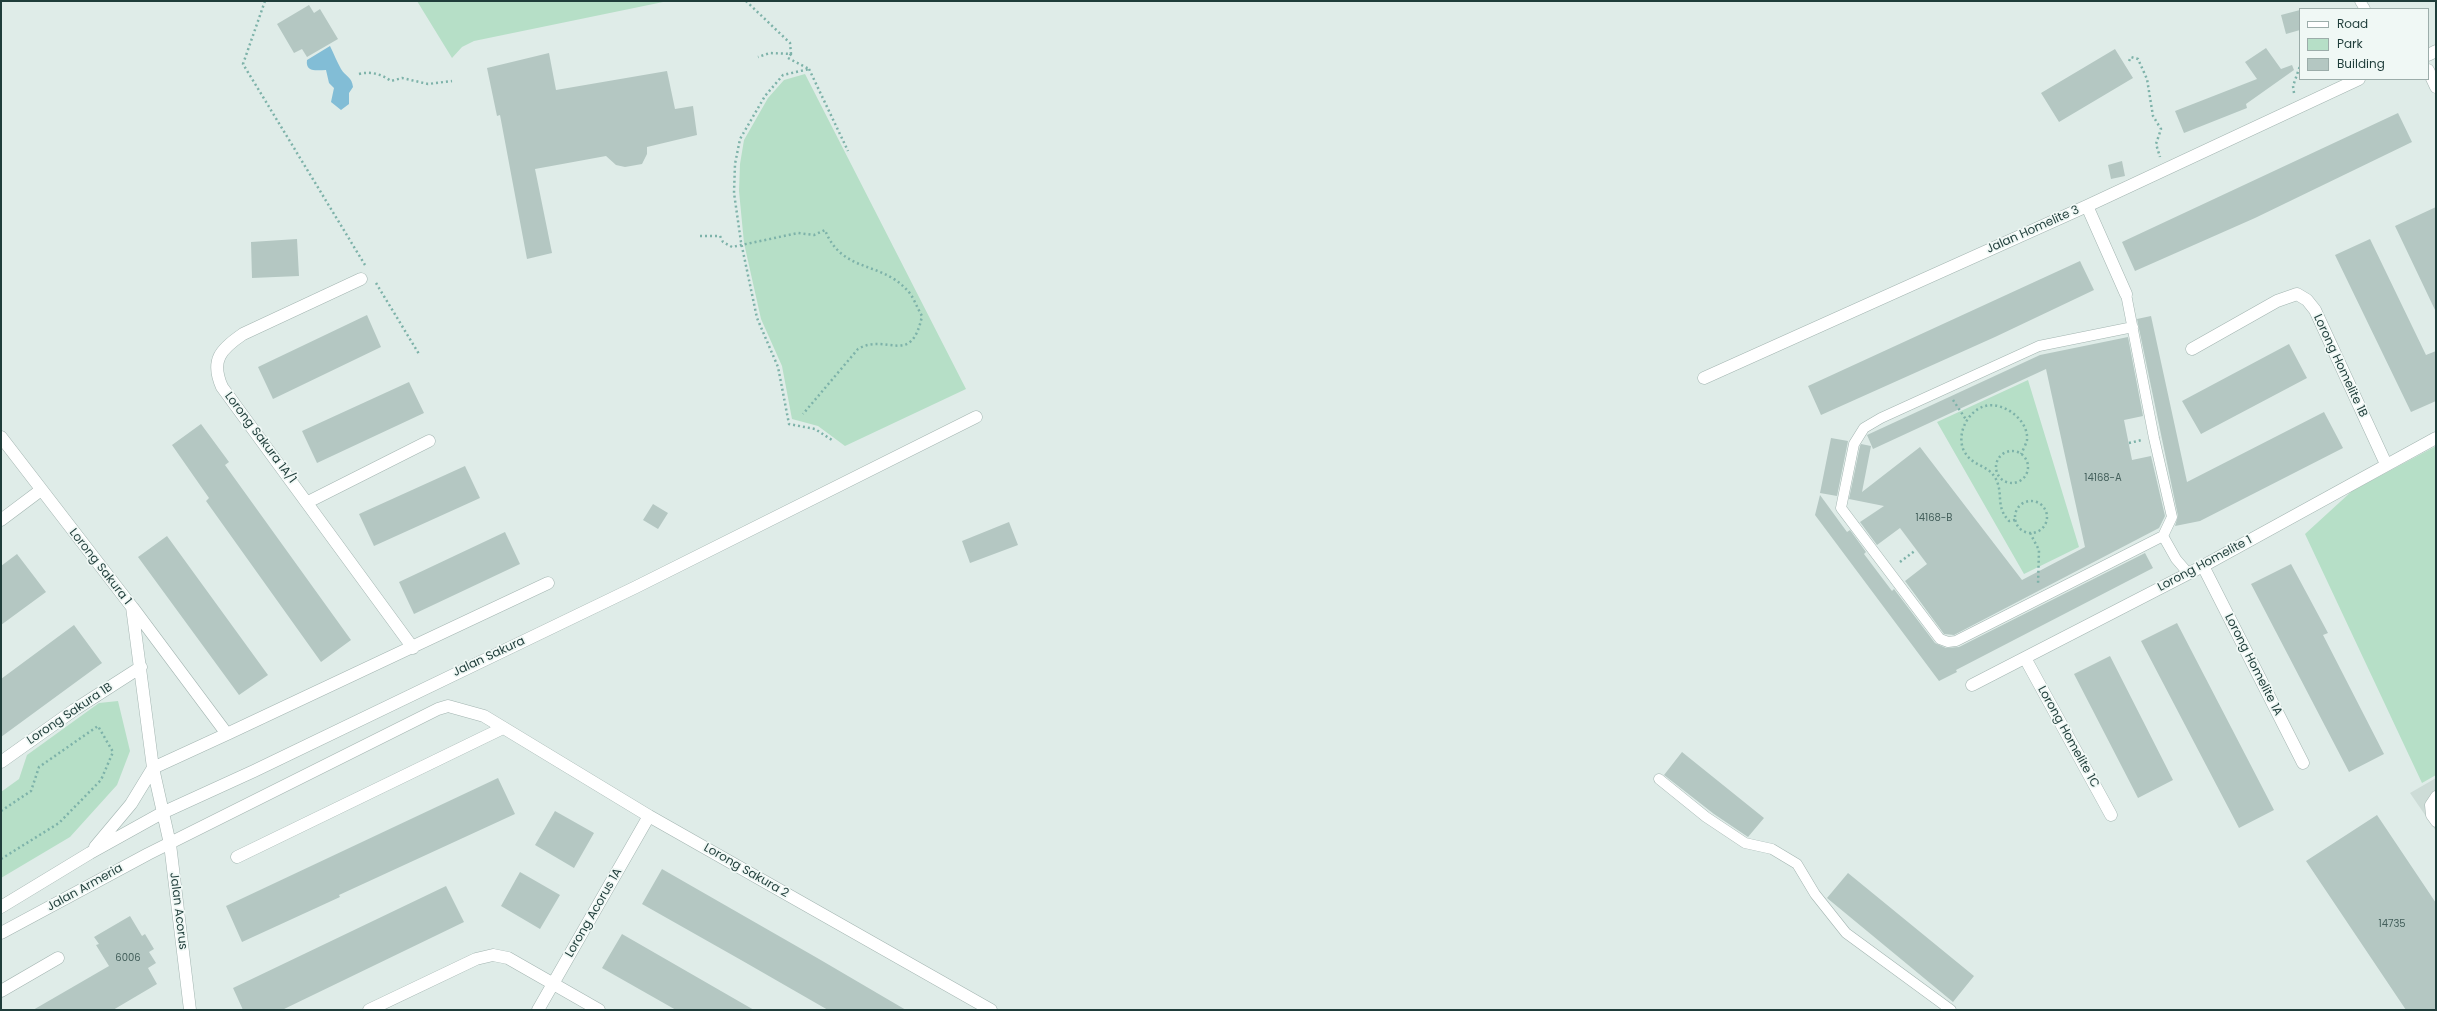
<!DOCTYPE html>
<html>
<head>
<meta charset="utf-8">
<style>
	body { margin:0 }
	#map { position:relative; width:2437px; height:1011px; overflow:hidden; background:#dfece8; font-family:Poppins,sans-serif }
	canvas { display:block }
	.frame { position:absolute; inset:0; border:2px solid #1f3d3a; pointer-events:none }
	.legend { position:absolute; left:2299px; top:8px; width:130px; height:72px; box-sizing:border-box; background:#f0f8f5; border:1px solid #9cadaa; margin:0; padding:5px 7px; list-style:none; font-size:12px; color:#1f3d3a }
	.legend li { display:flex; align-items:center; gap:8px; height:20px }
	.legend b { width:20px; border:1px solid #9cadaa }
</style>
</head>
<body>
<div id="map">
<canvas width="2437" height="1011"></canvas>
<div class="frame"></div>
<ul class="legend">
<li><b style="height:5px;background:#fff"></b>Road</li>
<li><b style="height:11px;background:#b6dfc7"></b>Park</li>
<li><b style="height:11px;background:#b4c7c2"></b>Building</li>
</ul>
</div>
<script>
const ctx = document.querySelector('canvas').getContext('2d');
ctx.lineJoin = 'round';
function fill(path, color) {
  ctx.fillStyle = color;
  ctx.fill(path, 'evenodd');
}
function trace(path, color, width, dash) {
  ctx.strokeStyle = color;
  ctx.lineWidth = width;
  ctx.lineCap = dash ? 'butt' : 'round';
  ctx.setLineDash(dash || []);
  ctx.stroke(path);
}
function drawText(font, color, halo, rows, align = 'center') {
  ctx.font = font + ' Poppins,sans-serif';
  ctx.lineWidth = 3.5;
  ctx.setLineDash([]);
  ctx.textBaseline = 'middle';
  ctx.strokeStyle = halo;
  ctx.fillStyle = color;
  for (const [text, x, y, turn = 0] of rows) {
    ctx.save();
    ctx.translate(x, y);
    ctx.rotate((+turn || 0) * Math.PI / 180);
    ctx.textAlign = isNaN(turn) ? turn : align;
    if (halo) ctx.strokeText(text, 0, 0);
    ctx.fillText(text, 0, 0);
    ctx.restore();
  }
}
fill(new Path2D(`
	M2436 778V831L2410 793Z`), '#cddcd7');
fill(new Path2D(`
	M417 1H668L474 41 462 47 452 58Z
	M805 74 966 389 845 446 818 426 792 419 782 366 761 319 744 243 739 191 740 164 744 140 768 98 784 80Z
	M2028 380 2079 547 2024 574 1937 422Z
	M2436 446V775L2422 783 2305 534 2352 491Z
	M118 701 130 751 117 785 70 837 1 878V792L19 779 27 755 99 703Z`), '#b6dfc7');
fill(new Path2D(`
	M330 46C334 54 337 62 341 69 346 77 352 77 353 87L349 93V104L341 110 331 102 334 88 329 83 326 70C318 70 305 73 307 60Z`), '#82bdd6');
fill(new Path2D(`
	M309 5 314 13 320 9 338 39 307 57 302 49 294 53 277 24Z
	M2300 10V30L2286 34 2281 15Z
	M2266 48 2281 69 2292 65 2294 70 2246 104 2247 108 2184 133 2175 111 2257 79 2245 62Z
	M2115 49 2133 78 2059 122 2041 93Z
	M549 53 556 90 667 71 675 109 693 106 697 135 647 147V154L642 164 625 167 616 165 606 156 535 169 552 253 527 259 500 115 497 116 487 68Z
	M2398 113 2412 142 2255 218 2135 271 2122 242Z
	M2122 161 2125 176 2111 179 2108 165Z
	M2436 207V312L2395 226Z
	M297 239 299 276 252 278 251 242Z
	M2370 239 2426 355 2436 351V401L2411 412 2335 255Z
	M2080 261 2094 290 1995 337 1821 415 1808 386Z
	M367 315 381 347 273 399 258 367Z
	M2151 316 2187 482 2324 412 2343 448 2200 521 2175 526 2178 516 2137 319Z
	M2128 337 2143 416 2124 420 2132 460 2151 456 2165 516 2159 528 1954 635 1944 634 1905 581 1927 564 1900 528 1877 545 1860 522 1884 506 1849 499 1860 446 1861 444 1871 446 1862 492 1920 447 2022 580 2085 547 2046 369 1873 449 1867 435 2040 355Z
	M2289 344 2307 378 2201 434 2182 401Z
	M409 382 424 413 317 463 302 431Z
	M201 424 229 462 225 465 351 640 321 662 206 501 209 498 172 445Z
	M1831 438 1848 441 1837 496 1820 493Z
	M465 466 480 498 374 546 359 514Z
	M1820 495 1847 532 1850 530 1866 552 1864 554 1892 591 1894 589 1935 643 1946 648 1959 647 2145 553 2153 568 1956 670 1957 672 1939 681 1815 515Z
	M653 504 668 513 658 529 643 520Z
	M1009 522 1018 545 970 563 962 541Z
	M505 532 520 564 414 614 399 582Z
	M167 536 268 675 239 695 138 557Z
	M17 554 46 592 1 625V566Z
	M2291 564 2328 633 2323 635 2384 754 2349 772 2251 584Z
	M2177 623 2274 810 2239 828 2141 641Z
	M74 625 102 663 1 737V679Z
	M2110 656 2173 780 2138 798 2074 674Z
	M1682 752 1764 818 1748 837 1714 814 1664 775Z
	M498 778 515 814 339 895 340 897 242 942 226 906Z
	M555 811 594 833 574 868 535 845Z
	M2377 815 2436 903V1010H2406L2306 861Z
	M662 869 819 959 906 1010H828L741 960 642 904Z
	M520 872 560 895 540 929 501 906Z
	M1848 873 1974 976 1953 1002 1827 898Z
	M446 886 464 922 282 1010H243L233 988Z
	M130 916 142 936 145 934 154 949 149 952 156 963 148 968 157 984 113 1010H33L109 966 96 945 99 944 94 937Z
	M622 934 754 1010H676L602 968Z`), '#b4c7c2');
const service = new Path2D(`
	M2360 1 2365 9
	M2126 294 2154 438 2172 517 2163 536 1956 641 1948 642 1940 639 1841 508 1854 444 1864 428 1881 418 2039 346 2133 327
	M2163 536 2176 559 2188 573
	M1659 779 1706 817 1745 843 1772 849 1797 864 1815 894 1846 933 1951 1010
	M2436 796 2430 805 2431 815 2436 822`);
const minor = new Path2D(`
	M2428 55 2436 51
	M2428 70 2436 87
	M2087 206 2126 294
	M361 279 243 334C221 349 210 360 222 387L413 648
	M2192 349 2277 301 2297 294 2307 300 2315 310 2386 464
	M1704 378 2087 206 2359 79
	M1 437 132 607 153 768 170 844 190 1010
	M308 502 429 441
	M1 520 41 490
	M2203 566 2303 763
	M2025 658 2111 815
	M1972 685 2203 566 2436 438
	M227 734 548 583
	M1 762 74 710 141 667
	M95 847 131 804 153 768 227 734 133 608
	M237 857 503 728
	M1 907 90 853 162 813 254 771 636 587 976 417
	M1 933 148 854 438 709 448 706 484 716 649 816 991 1010
	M1 991 58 958
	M369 1010 476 959 493 955 508 958 599 1010
	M538 1010 649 816`);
trace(service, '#a2b4b0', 11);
trace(minor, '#a2b4b0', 13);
trace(new Path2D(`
	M265 1 243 64 365 265
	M746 1 790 43 791 54 770 53 758 57
	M791 54 788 58 809 69 783 75 765 96 740 139 735 164 734 193 741 242 757 318 778 367 789 424 815 429 832 440
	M2129 61 2131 57 2138 59 2147 79 2153 116 2161 129 2156 144 2160 157
	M809 69 848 151
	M359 74C371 71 381 74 391 81L402 78 428 84 452 81
	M2294 93 2293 86 2300 66
	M700 236H720L723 242 732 247 798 233 814 235 825 230C842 273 880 261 906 289 913 295 917 308 922 316 911 368 887 332 858 349L803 414
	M376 283 419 354
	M1953 400 1967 421
	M2129 443 2142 440
	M1996 467a16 16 0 1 1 32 0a16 16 0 1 1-32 0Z
	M2015 517a16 16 0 1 1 32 0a16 16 0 1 1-32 0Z
	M2015 520 2009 521C1994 505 2005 492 1994 476 1987 465 1972 466 1964 451 1956 435 1967 411 1985 406 2003 401 2029 420 2027 440 2026 444 2023 450 2021 454
	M2030 533 2039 550 2038 585
	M1900 562 1916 550
	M1 811 31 791 39 767 98 726 113 752 101 780 59 823 1 859`), '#7db2a9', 2.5, [2, 3]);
trace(service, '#fff', 10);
trace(minor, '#fff', 12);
drawText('10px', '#44605c', null, [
	["14168-A",2103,478],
	["14168-B",1934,518],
	["14735",2392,924],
	["6006",128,958]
]);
drawText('12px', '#1f3d3a', '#f0f8f5', [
	["Jalan Homelite 3",2033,230,-24],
	["Lorong Homelite 1B",2340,366,65],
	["Lorong Sakura 1A/1",260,438,53],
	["Lorong Homelite 1",2205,564,-28],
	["Lorong Sakura 1",100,567,52],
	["Jalan Sakura",489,657,-25],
	["Lorong Homelite 1A",2253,665,63],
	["Lorong Sakura 1B",70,714,-34],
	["Lorong Homelite 1C",2068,737,61],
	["Lorong Sakura 2",746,871,30],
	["Jalan Armeria",85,888,-29],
	["Jalan Acorus",178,911,83],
	["Lorong Acorus 1A",594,913,-60]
]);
</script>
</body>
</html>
